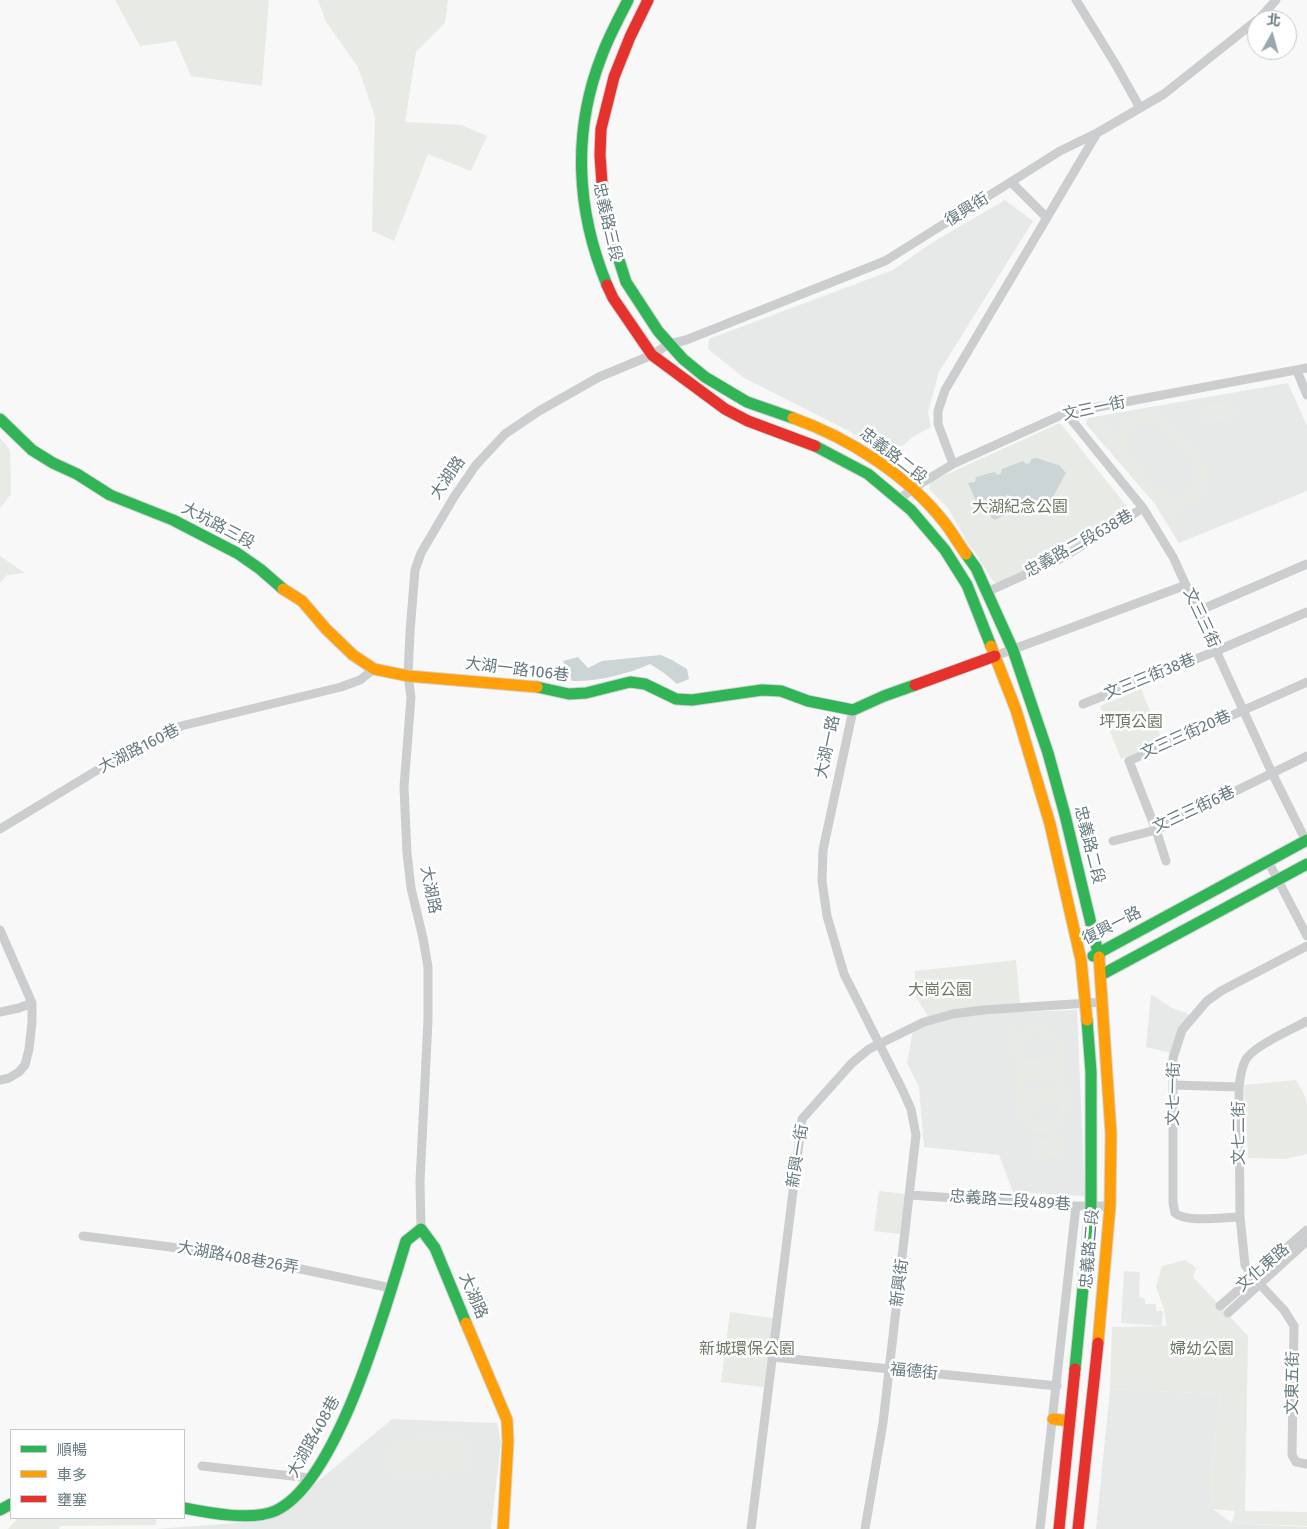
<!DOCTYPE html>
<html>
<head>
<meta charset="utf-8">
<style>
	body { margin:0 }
	#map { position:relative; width:1307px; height:1529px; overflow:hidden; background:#f8f8f8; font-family:"Fira Sans","Noto Sans TC",sans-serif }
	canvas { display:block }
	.legend { position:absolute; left:10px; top:1429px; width:175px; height:90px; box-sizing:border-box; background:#fff; border:1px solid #c2cacd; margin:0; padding:6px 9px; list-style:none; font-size:15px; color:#667a81 }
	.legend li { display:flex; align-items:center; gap:10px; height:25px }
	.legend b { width:25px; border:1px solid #c2cacd }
	.north { position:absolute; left:1247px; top:10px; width:50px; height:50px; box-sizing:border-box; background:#fff; border:1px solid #c2cacd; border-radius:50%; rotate:7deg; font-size:14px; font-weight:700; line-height:20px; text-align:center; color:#667a81 }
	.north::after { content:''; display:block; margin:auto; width:18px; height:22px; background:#99a6ab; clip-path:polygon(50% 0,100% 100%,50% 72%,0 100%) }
</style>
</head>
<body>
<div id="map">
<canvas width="1307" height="1529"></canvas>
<ul class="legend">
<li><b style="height:6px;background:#30b455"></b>順暢</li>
<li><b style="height:6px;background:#ff9f0a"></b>車多</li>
<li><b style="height:6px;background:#e5322d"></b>壅塞</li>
</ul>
<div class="north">北</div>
</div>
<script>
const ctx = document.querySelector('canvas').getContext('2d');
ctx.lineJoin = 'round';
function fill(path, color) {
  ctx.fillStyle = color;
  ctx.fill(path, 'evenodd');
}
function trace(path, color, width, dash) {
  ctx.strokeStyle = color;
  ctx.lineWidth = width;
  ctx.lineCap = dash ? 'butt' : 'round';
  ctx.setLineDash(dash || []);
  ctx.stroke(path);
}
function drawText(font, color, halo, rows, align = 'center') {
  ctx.font = font + ' "Fira Sans","Noto Sans TC",sans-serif';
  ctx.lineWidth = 5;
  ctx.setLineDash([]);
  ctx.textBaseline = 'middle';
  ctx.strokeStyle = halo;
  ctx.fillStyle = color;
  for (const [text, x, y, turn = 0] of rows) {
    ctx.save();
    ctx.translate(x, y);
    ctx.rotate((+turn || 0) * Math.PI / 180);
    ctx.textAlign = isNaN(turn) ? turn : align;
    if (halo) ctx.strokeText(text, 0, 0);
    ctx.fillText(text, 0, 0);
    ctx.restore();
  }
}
fill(new Path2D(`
	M1005 200 1033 221 939 372 928 412 931 427 911 438 904 445 884 451 845 429 744 378 708 349 709 339 893 270 933 242Z
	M1288 383 1307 426V491L1179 543 1155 504 1086 424 1088 418Z
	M1151 994 1172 1008 1187 1013 1190 1017 1170 1053 1146 1047Z
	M1077 1010 1085 1196 1013 1192 999 1155 924 1147 919 1087 907 1063 913 1030 962 1014Z
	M1124 1271 1140 1272 1139 1297 1145 1298V1304H1156V1311H1163L1162 1326 1121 1323Z
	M1110 1389 1220 1394 1210 1481 1213 1509 1232 1523 1307 1527V1529H1096Z
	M392 1419 497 1423 501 1442 491 1529H155L265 1521 279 1514Z`), '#e7e9e8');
fill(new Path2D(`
	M115 0H269L262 86 191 76 176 41 140 46Z
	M318 0H448L445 23 416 52 405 122 462 125 487 136 471 171 428 154 394 241 372 231 375 117 358 67 326 22Z
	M1234 401 1237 417 1204 422 1201 406Z
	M1146 411C1167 413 1174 426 1187 442 1194 449 1202 457 1205 467 1214 491 1194 505 1173 509L1181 520 1173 524 1092 426 1100 419 1115 437C1121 421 1129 414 1146 411ZM1147 421 1161 425 1196 468C1197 477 1196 486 1187 492 1164 509 1141 469 1128 454 1123 437 1130 424 1147 421Z
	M1060 423 1133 514 1035 569 998 584 993 581 974 551 969 545 948 508 929 489 930 482Z
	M0 438 10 450 11 494 0 508Z
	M0 556 25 573 7 575 0 583Z
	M1141 689 1163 743 1121 759 1100 706Z
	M1016 960 1020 1004 929 1018 915 995V971Z
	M1041 1026C1048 1028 1055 1032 1059 1039 1063 1045 1068 1100 1067 1109 1067 1112 1066 1117 1064 1120 1059 1131 1044 1135 1033 1131 1027 1128 1024 1122 1020 1117L1011 1027H1016L1017 1035 1027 1028ZM1032 1034C1042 1032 1050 1036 1055 1046L1060 1113 1055 1122C1043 1129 1032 1126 1028 1112L1020 1050 1025 1039Z
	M1052 1058 1054 1076 1026 1079 1024 1061Z
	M1296 1080 1305 1096 1307 1105V1154L1285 1159 1248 1158 1244 1085Z
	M1056 1086 1058 1104 1030 1107 1027 1090Z
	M1062 1138 1064 1155 1036 1159 1034 1141Z
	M879 1191 905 1194 900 1234 874 1231Z
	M1185 1260 1196 1268 1193 1277 1248 1336 1245 1511 1307 1512V1526L1232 1523 1235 1511 1213 1509 1210 1481 1220 1394 1110 1389 1112 1327 1166 1326 1164 1309 1156 1287 1162 1266Z
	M730 1312 773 1318 764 1387 721 1382Z
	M467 1437V1474L387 1475 386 1451 402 1438Z
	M18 1518H156V1525L60 1526 59 1529H8Z`), '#e8eae5');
fill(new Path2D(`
	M1037 458 1051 463 1059 465 1066 473 1050 502 1029 506 1025 509 1000 517 995 520 984 511 980 510 968 483 975 482 976 477 994 472 998 475 1001 473 1002 469 1023 461 1026 464 1030 463 1031 459Z
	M661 655 672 660 687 669 689 679 677 684 664 673 650 664C628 674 596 682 572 681L563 661 578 657 588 668 602 661Z`), '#cbd5d6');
const fast = new Path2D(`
	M612 238 626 282 658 331 683 359 705 377 747 402 793 418
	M607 285C576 210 572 131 602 55 609 36 619 18 628 0
	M0 419 32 450 53 463 77 474 110 495 173 520 237 553 260 569 283 589
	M815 446 868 474 911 510 945 550 967 585 991 646
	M966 554 976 568 1013 650 1048 753 1065 815 1099 957
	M537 687 569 694 586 693 630 682 645 684 676 699 692 700 762 690 781 691 808 701 853 710 884 696 915 685
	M1093 956 1307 840
	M1101 975 1307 864
	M1075 1369 1091 1206V1072L1087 1020
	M184 1508C209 1513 251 1521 275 1511 338 1483 386 1305 406 1241L421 1229 435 1248 466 1323
	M0 1510 11 1504`);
const slow = new Path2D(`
	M793 418C849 438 907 475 944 522 952 532 958 543 966 554
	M283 589 302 601 326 629 353 655 374 669 408 676 537 687
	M991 646 1016 710 1050 824 1081 960 1087 1020
	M466 1323 507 1420 508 1442 503 1529
	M1098 1343 1110 1206 1111 1134 1099 957
	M1053 1419 1070 1421`);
const jam = new Path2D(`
	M612 238 604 212 600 155 601 129 614 77 630 37 648 0
	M607 285 613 298 652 355 725 409 748 421 815 446
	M915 685 995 656
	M1059 1529 1075 1369
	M1078 1529 1098 1343`);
trace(fast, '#d3d4d5', 13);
trace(slow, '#d3d4d5', 13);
trace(jam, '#d3d4d5', 13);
trace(new Path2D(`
	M1076 0 1116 65 1140 108
	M1258 20 1276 0
	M1011 182 1047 218
	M1297 371 1307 395
	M1066 413 1143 508 1173 557 1272 773 1306 841
	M953 464 938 424V411L945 390 1097 133
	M899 500 912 489 953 464 1066 413 1307 368
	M987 592 1062 558 1143 508
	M1198 611 1307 564
	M995 656 1186 585
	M1083 704 1216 651 1307 612
	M853 710 823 850 822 881 827 916 844 974 902 1089 911 1109 916 1135 883 1423 865 1529
	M0 829 109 763 133 752 181 726 341 687 360 680 374 669
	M1113 841 1156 830 1307 756
	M1166 861 1156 830 1129 761 1307 682
	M1268 861 1307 936
	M0 930 32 1003V1022L29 1049 25 1065 19 1072 9 1078 0 1080
	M0 1012 19 1008 32 1003
	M1307 1021C1293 1029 1251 1047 1245 1061 1241 1069 1240 1078 1239 1087L1240 1217 1245 1265 1253 1277 1284 1310 1294 1326 1292 1455 1296 1462 1307 1464
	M1173 1085 1239 1087
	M910 1195 1076 1206H1110
	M1240 1217C1225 1217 1186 1223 1175 1213L1173 1203V1058L1182 1030 1207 1001 1221 991 1307 946
	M421 1229 420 1181 428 1020V967L423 938 411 888 407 853 404 787 411 697 408 676 410 632 415 570 421 553 454 497 476 465 505 434 539 411 599 377 652 355 669 344 686 340 885 261 1060 151 1097 133 1164 94 1257 20
	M83 1236 234 1255 391 1288
	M1220 1306 1307 1230
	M1228 1313 1307 1241
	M772 1357 1057 1386
	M202 1466 310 1478
	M751 1529 802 1119 852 1063 869 1049 924 1022 953 1014 983 1010 1103 1002
	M1040 1529 1076 1206`), '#cbcdce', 9);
trace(fast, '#30b455', 11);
trace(slow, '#ff9f0a', 11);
trace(jam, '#e5322d', 11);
drawText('16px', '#667a81', '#fff', [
	["復興街",967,210,-32],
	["忠義路三段",607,222,77],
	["文三一街",1094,409,-12],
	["忠義路二段",893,456,38],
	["大湖路",448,478,-55],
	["大坑路三段",218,526,28],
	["忠義路二段638巷",1079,544,-29],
	["文三三街",1201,618,65],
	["大湖一路106巷",517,670,7],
	["文三三街38巷",1150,677,-22],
	["文三三街20巷",1186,735,-24],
	["大湖一路",828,747,-78],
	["大湖路160巷",139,749,-27],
	["文三三街6巷",1194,810,-25],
	["忠義路二段",1089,845,76],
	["大湖路",430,890,79],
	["復興一路",1112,926,-27],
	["文七一街",1174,1094,-89],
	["文七二街",1240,1133,-90],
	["新興一街",798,1156,-81],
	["忠義路二段489巷",1010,1201,4],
	["忠義路二段",1090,1249,-85],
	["大湖路408巷26弄",238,1258,10],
	["文化東路",1263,1268,-41],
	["新興街",900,1283,-83],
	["大湖路",473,1296,67],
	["福德街",914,1372,5],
	["文東五街",1293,1383,-89],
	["大湖路408巷",314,1437,-61]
]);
drawText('16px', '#6c7964', '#fff', [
	["大湖紀念公園",1020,508],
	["坪頂公園",1131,723],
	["大崗公園",940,991],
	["新城環保公園",747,1350],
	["婦幼公園",1202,1350]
]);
</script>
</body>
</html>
